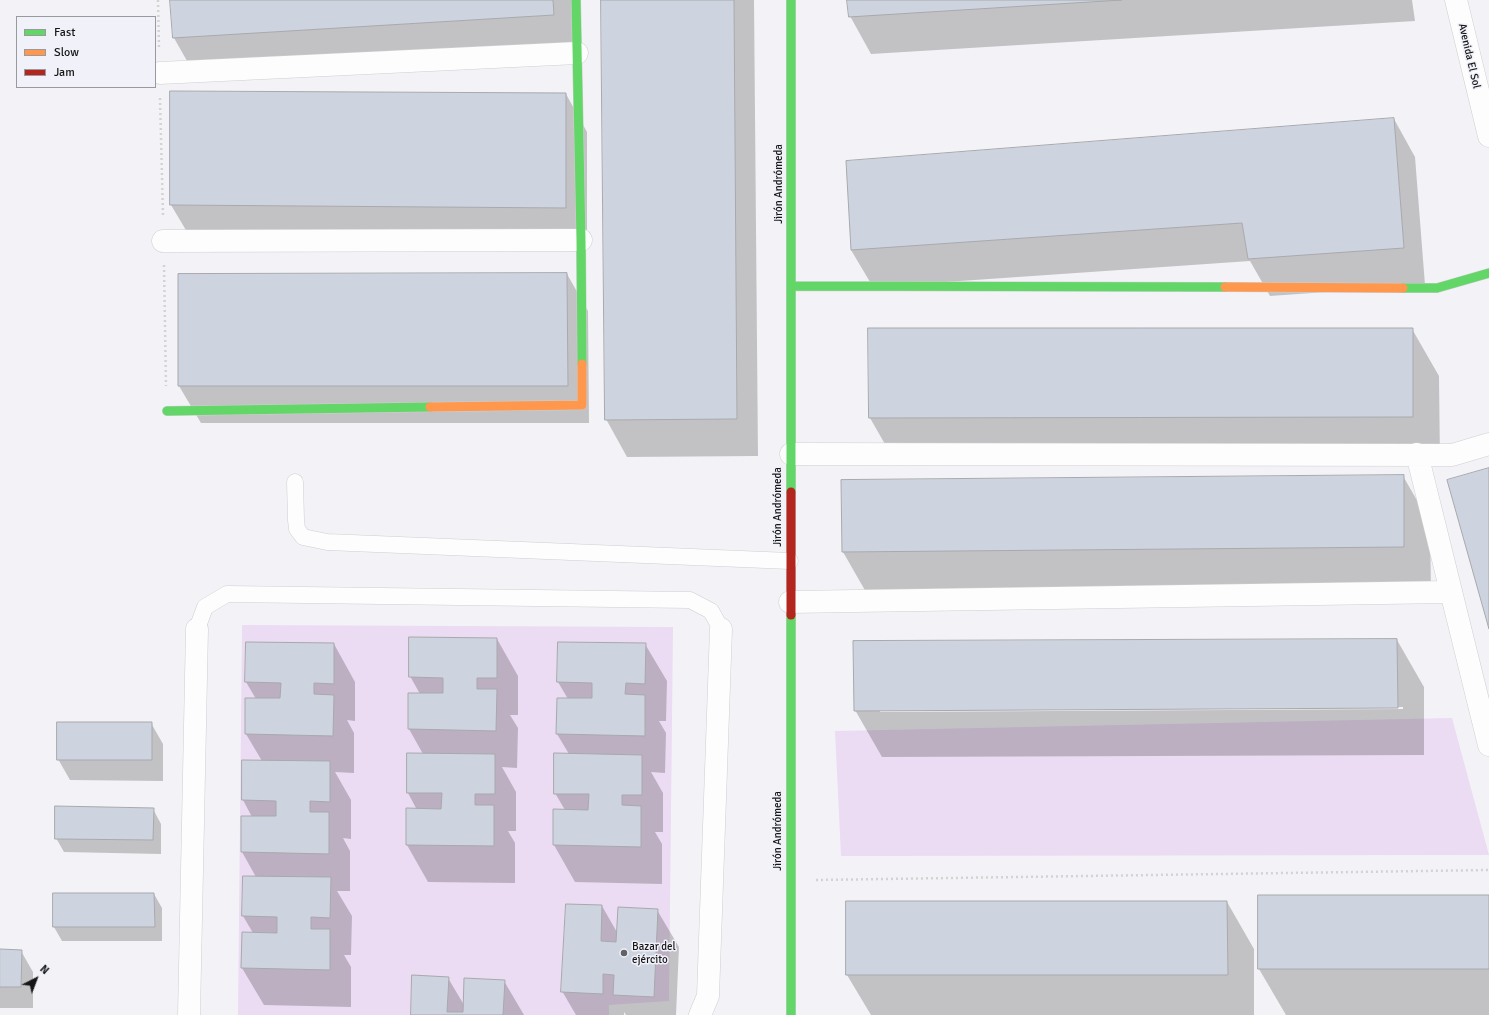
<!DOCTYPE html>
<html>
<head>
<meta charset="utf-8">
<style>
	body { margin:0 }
	#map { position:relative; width:1489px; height:1015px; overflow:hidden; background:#f3f3f7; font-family:Signika,sans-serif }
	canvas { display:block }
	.legend { position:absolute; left:16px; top:16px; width:140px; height:72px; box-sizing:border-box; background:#f1f2f9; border:1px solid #999a9f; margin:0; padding:5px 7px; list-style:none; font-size:12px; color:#161618 }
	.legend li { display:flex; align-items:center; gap:8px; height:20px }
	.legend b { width:20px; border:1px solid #999a9f }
	.north { position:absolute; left:16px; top:959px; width:40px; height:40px; -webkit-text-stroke:3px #f1f2f9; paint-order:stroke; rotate:42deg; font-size:11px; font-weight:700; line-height:16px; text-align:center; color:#161618 }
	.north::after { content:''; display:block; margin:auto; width:14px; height:18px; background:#161618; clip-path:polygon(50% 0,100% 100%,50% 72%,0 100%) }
</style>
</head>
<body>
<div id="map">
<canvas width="1489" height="1015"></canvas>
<ul class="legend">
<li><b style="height:5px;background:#63d668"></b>Fast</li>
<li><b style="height:5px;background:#ff974d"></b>Slow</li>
<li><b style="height:5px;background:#b3261e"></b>Jam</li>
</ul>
<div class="north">N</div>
</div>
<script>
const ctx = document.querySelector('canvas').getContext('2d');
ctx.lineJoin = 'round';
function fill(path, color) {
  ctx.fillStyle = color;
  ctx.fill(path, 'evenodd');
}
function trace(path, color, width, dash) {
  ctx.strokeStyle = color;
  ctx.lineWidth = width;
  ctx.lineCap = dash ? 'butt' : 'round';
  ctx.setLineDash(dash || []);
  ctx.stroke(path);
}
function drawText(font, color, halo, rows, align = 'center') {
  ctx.font = font + ' Signika,sans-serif';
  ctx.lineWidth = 3;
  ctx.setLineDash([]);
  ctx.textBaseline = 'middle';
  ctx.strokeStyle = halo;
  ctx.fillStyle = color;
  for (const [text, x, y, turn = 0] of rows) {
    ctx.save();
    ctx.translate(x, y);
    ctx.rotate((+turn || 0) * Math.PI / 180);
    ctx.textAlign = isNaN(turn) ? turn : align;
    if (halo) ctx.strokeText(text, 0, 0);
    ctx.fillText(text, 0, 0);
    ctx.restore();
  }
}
fill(new Path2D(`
	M242 625 673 627 669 1001 609 1005V1015H238Z
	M1452 718 1489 855 841 856 835 731Z`), '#ebdbf3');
fill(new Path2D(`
	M171 0H571L575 52 195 75 174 38Z
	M602 0H754L758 456 627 457 606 419Z
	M848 0H1412L1415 21 871 54 850 16Z
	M566 94 587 132V245L193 242 171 205Z
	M1394 119 1415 157 1425 285 1270 296 1250 261 873 287 851 250Z
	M567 274 588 311 589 423H201L179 386V275Z
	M1412 329 1439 376 1440 464 897 465 870 418Z
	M1403 476 1430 523 1431 594 870 599 843 552 842 481Z
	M497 639 518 676V715H510L518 728 517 768 502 767 516 792V831H508L515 843V883L428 882 407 845 417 810 408 793 423 754 409 729 420 694 410 676Z
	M1397 640 1424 687V755L882 757 855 710ZM1403 707V709L880 712V710Z
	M334 644 355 682V721L347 720 354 733V773L335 772 351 800V839L343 838 350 851V891H337L352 916 351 955H344L351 967V1007L264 1005 242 968 253 933 243 916 244 877H256L242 852V817H252L243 800 262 761 246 734 256 699 246 682Z
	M645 644 667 681 666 721H659L666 733 665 773 651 772 663 793V832H655L662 844V884L575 882 554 845 565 810 555 793 569 754 557 734 568 699 558 682Z
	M151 723 163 744V781L70 780 58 759Z
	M153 809 161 824V854L64 852 56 838Z
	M154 894 162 908V941H62L54 927Z
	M1489 896V1015H1286L1259 969Z
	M1227 902 1254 949V1015H871L847 975Z
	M602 906 618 934 657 910 679 947 676 1015H626L624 1012V1015H576L562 991Z
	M0 950 21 951 33 972V1008H0Z
	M448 978 464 1005 504 981 524 1015H412Z`), '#0003');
const building = new Path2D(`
	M170 0H553L554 15 173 38Z
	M601 0H734L737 419 605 420Z
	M847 0H1122L849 17Z
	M170 91 566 93V208L170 205Z
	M1394 118 1404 248 1248 259 1242 223 851 250 846 161Z
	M567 273 568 386H178V274Z
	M868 328H1413V417L869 418Z
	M1489 468V629L1447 480Z
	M1404 475V547L842 552 841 480Z
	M409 637 497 638V678H477V689H497L496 731 408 729V693H443V678L409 677Z
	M1397 639 1398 708 854 711 853 641Z
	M246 642 334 643V684L314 683V694L334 695 333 736 245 734V698H280L281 683 245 682Z
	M558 642 646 643 645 684 626 683 625 694 645 695V736L556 734 557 698H592V683L557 682Z
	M57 722H152V760H57Z
	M407 753 495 754V794H475V805H494V846L406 845V808L441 809 442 793H407Z
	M554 753 642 755V795H622V805L641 806V847L553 845V809L588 810 589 794H554Z
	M242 760 330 761V802L310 801V812H329V854L241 852V816H276V801L242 800Z
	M55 806 154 808 153 840 55 839Z
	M243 876 331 877 330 918 311 917V929H330V970L241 968 242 932 277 933V917L242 916Z
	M53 893H154L155 927H53Z
	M1258 895H1489V969H1258Z
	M846 901H1227L1228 975H846Z
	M566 904 602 905 601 941 616 942 618 907 658 909 654 997 613 995 614 975 603 974V994L561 992Z
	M0 949 22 950 21 987H0Z
	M412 975 449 977 447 1012H463L464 978 505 980 503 1015H411Z`);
fill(building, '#cdd4df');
trace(building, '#a8a9ac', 1);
const lane = new Path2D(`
	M295 482 296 520 297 529 303 537 327 542 790 561
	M197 629 205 607 227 594 690 600 711 611 721 629`);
const street = new Path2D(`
	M1456 0 1489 136
	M160 73 577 53
	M163 241 581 240
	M791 454 1452 455 1489 444
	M1417 454 1489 745
	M790 602 1450 592
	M189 1015 197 629
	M700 1015 708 996 721 629`);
const fast = new Path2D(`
	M576 0 581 240 582 364
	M791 0V492
	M791 286 1225 287
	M1403 288H1437L1489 273
	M167 411 430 407
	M791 615V1015`);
const slow = new Path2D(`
	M1225 287 1403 288
	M430 407 582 405V364`);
const jam = new Path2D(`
	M791 492V615`);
trace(lane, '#ceced0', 17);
trace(street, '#ceced0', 23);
trace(fast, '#ceced0', 10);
trace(slow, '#ceced0', 10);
trace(jam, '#ceced0', 10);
trace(new Path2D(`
	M158 0 159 49
	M160 98 163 216
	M164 265 166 386
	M816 880 1489 870`), '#d3d3d3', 2.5, [2, 3]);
trace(lane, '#fdfdfe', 16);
trace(street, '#fdfdfe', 22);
trace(fast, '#63d668', 9);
trace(slow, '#ff974d', 9);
trace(jam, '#b3261e', 9);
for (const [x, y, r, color] of [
	[624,953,4,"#636366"]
]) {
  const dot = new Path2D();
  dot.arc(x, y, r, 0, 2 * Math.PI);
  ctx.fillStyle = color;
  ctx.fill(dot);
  trace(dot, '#f1f2f9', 1.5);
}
drawText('11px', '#161618', '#f1f2f9', [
	["Avenida El Sol",1469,56,77],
	["Jirón Andrómeda",779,184,-90],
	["Jirón Andrómeda",778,507,-90],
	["Jirón Andrómeda",778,831,-90]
]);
drawText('11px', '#161618', '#f1f2f9', [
	["Bazar del",632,947],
	["ejército",632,960]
], 'left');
</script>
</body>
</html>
